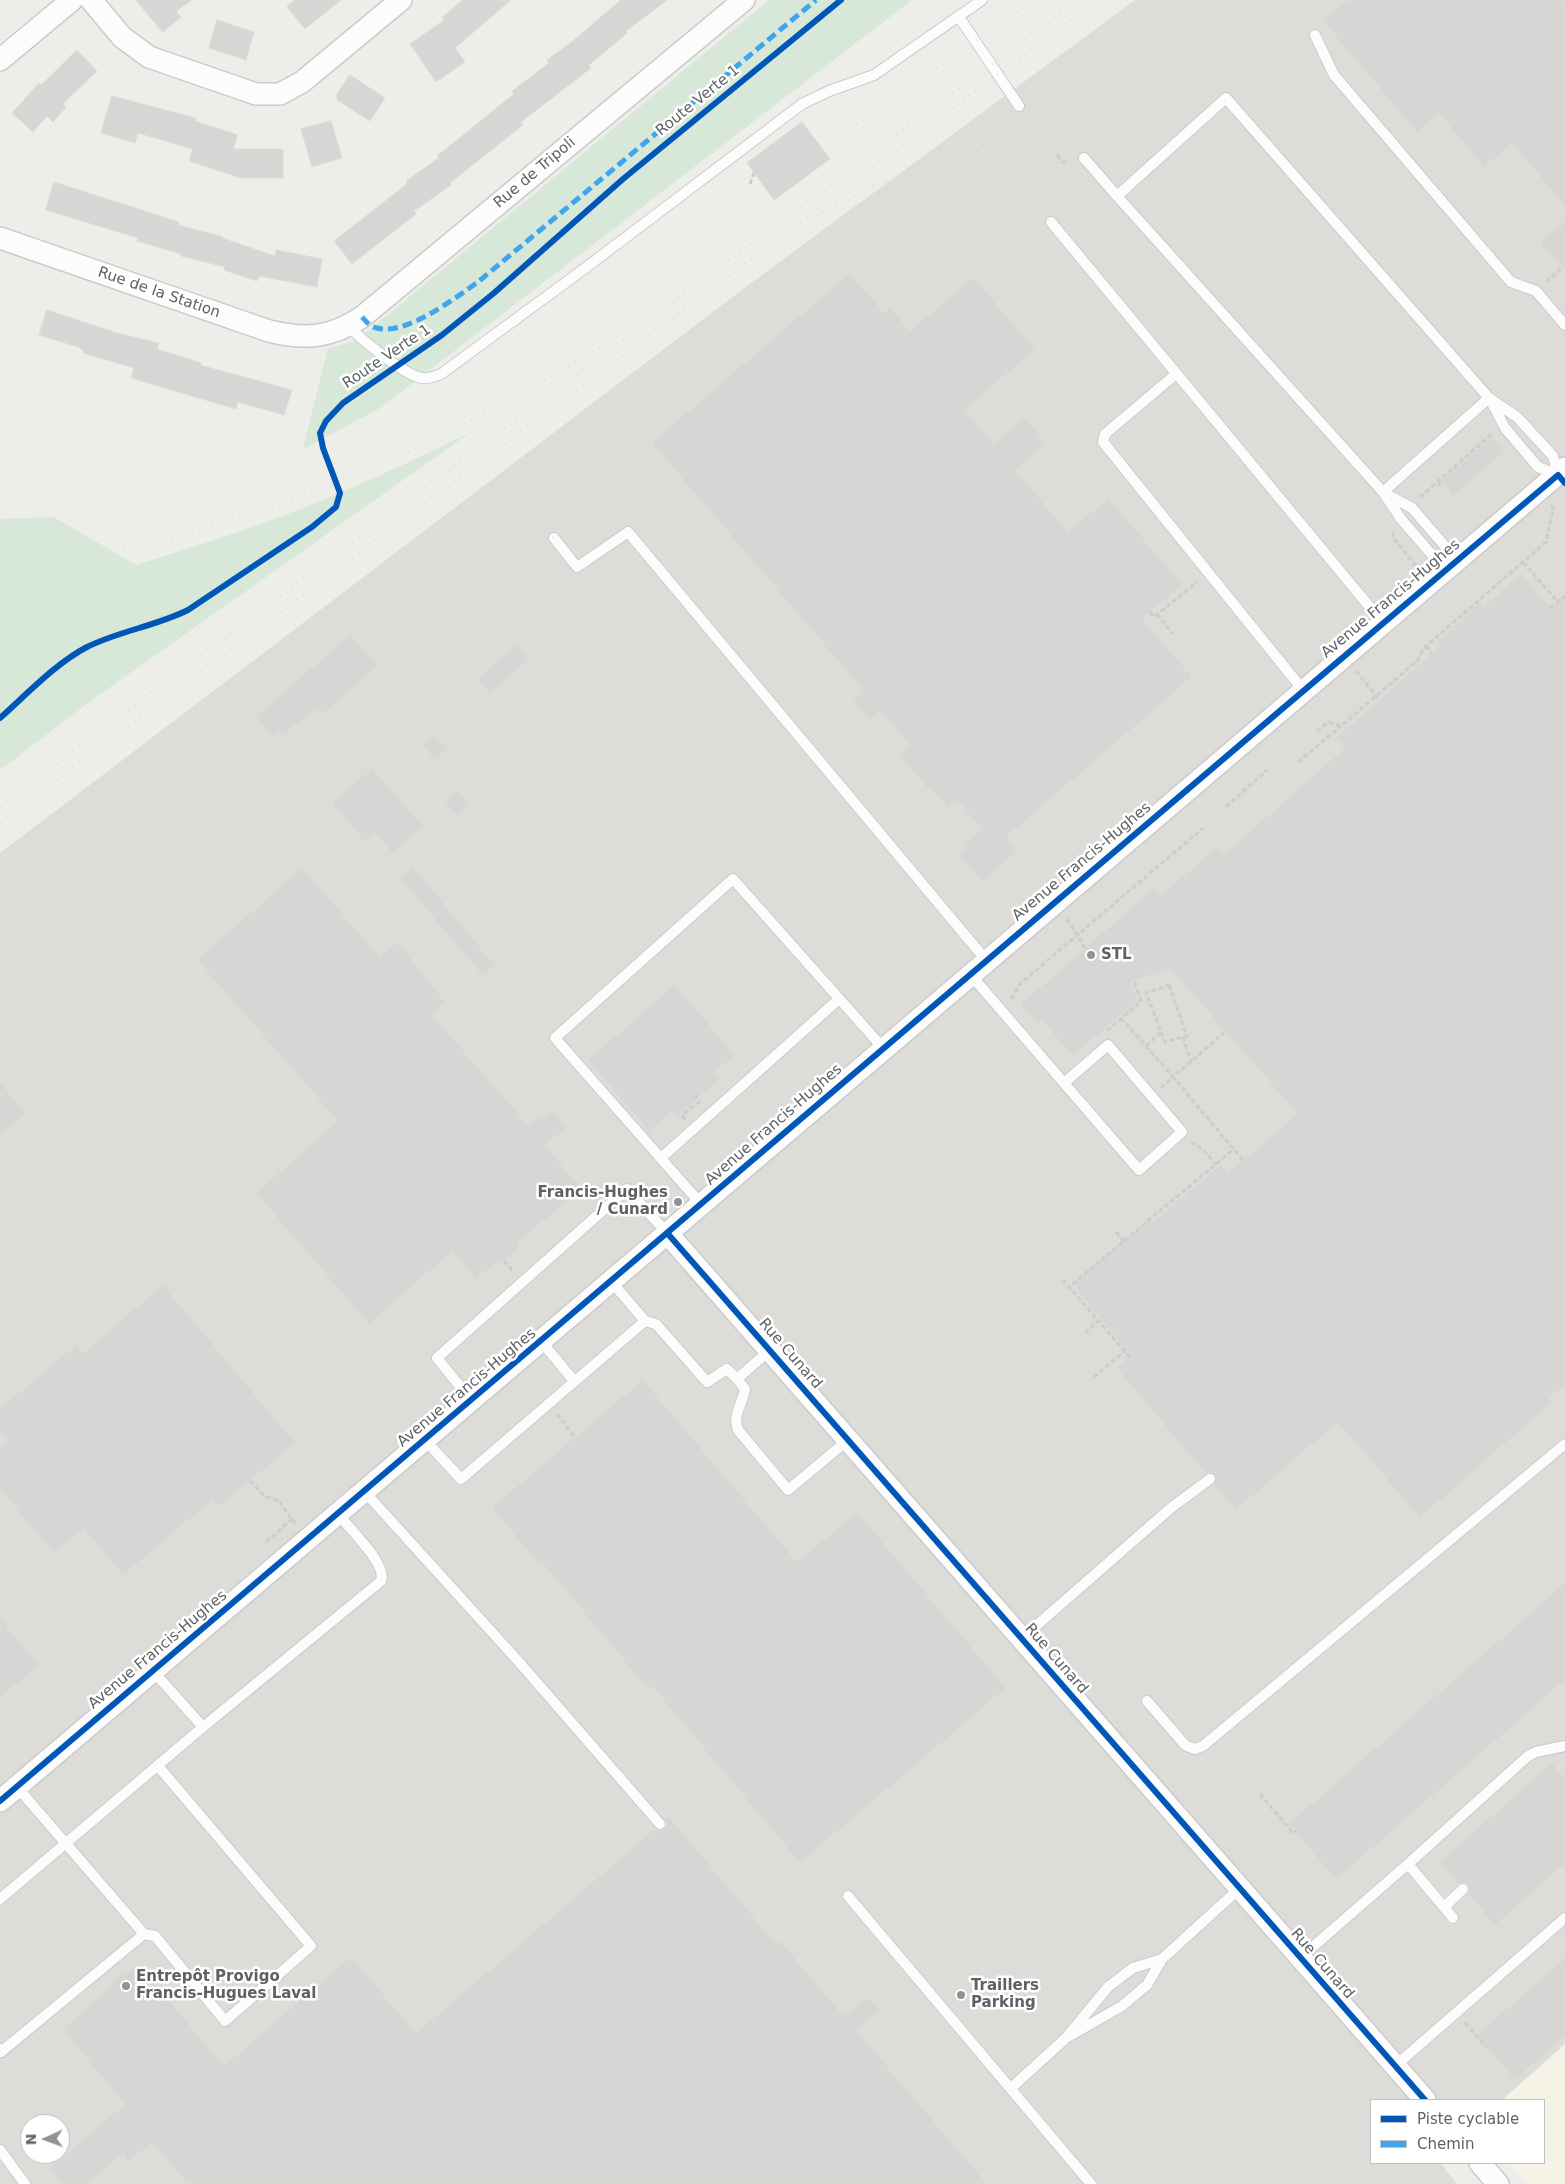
<!DOCTYPE html>
<html>
<head>
<meta charset="utf-8">
<style>
	body { margin:0 }
	#map { position:relative; width:1565px; height:2184px; overflow:hidden; background:#edede9; font-family:"DejaVu Sans",sans-serif }
	canvas { display:block }
	.legend { position:absolute; left:1370px; top:2099px; width:175px; height:65px; box-sizing:border-box; background:#fff; border:1px solid #bfc0c1; margin:0; padding:6px 9px; list-style:none; font-size:15px; color:#5e6165 }
	.legend li { display:flex; align-items:center; gap:10px; height:25px }
	.legend b { width:25px; border:1px solid #bfc0c1 }
	.north { position:absolute; left:20px; top:2114px; width:50px; height:50px; box-sizing:border-box; background:#fff; border:1px solid #bfc0c1; border-radius:50%; rotate:268deg; font-size:14px; font-weight:700; line-height:20px; text-align:center; color:#5e6165 }
	.north::after { content:''; display:block; margin:auto; width:18px; height:22px; background:#909293; clip-path:polygon(50% 0,100% 100%,50% 72%,0 100%) }
</style>
</head>
<body>
<div id="map">
<canvas width="1565" height="2184"></canvas>
<ul class="legend">
<li><b style="height:6px;background:#0057b8"></b>Piste cyclable</li>
<li><b style="height:6px;background:#41a5ee"></b>Chemin</li>
</ul>
<div class="north">N</div>
</div>
<script>
const ctx = document.querySelector('canvas').getContext('2d');
ctx.lineJoin = 'round';
function fill(path, color) {
  ctx.fillStyle = color;
  ctx.fill(path, 'evenodd');
}
function trace(path, color, width, dash) {
  ctx.strokeStyle = color;
  ctx.lineWidth = width;
  ctx.lineCap = dash ? 'butt' : 'round';
  ctx.setLineDash(dash || []);
  ctx.stroke(path);
}
function drawText(font, color, halo, rows, align = 'center') {
  ctx.font = font + ' "DejaVu Sans",sans-serif';
  ctx.lineWidth = 5;
  ctx.setLineDash([]);
  ctx.textBaseline = 'middle';
  ctx.strokeStyle = halo;
  ctx.fillStyle = color;
  for (const [text, x, y, turn = 0] of rows) {
    ctx.save();
    ctx.translate(x, y);
    ctx.rotate((+turn || 0) * Math.PI / 180);
    ctx.textAlign = isNaN(turn) ? turn : align;
    if (halo) ctx.strokeText(text, 0, 0);
    ctx.fillText(text, 0, 0);
    ctx.restore();
  }
}
fill(new Path2D(`
	M1565 2044V2184H1527L1508 2163H1544V2100H1502Z`), '#f4f3e5');
fill(new Path2D(`
	M1135 0H1565V2044L1502 2100H1371V2163H1440L1457 2184H0V853L747 286ZM30 2124H60V2154H30Z`), '#dddcd9');
fill(new Path2D(`
	M769 0H912L380 408 303 449 328 348 356 341Z
	M471 432 92 700 0 770V519L54 517 136 565C190 548 245 531 298 510 357 487 414 460 471 432Z`), '#d8e8d8');
const building = new Path2D(`
	M136 0H192L176 11 181 17 163 32Z
	M295 0H341L305 29 287 7Z
	M463 0H511L455 48 465 62 436 82 410 44 444 20 442 18Z
	M621 0H667L626 31 627 33 589 65 591 68 521 122 523 125 450 183 451 185 414 211 416 214 352 264 334 241 407 184 406 181 439 158 437 156 514 94 512 91 549 63 547 60 574 40Z
	M1348 0H1565V206L1512 143 1484 167 1439 113 1417 132 1323 21Z
	M217 20 254 32 246 60 209 48Z
	M77 50 97 71 63 104 66 107 53 122 47 116 33 132 12 113 39 83 41 85Z
	M350 75 385 98 370 121 337 100V94Z
	M112 96 196 118 195 121 238 135 233 149H283V178H241L189 161 193 149 138 133 135 143 101 133Z
	M331 121 342 158 312 167 301 129Z
	M802 122 830 159 774 200 747 163Z
	M54 182 179 222 178 225 223 237 222 238 275 256 276 250 322 259 317 287 259 276 257 281 224 270 225 267 181 256V254L137 241 138 238 46 210Z
	M1565 221V271L1540 242Z
	M850 273 884 313 890 308 910 331 973 277 1035 349 965 410 994 444 1024 417 1046 443 1015 470 1068 532 1108 498 1183 585 1142 619 1192 677 1006 837 1018 851 982 882 959 855 968 848 965 844 982 829 957 800 948 808 930 787 928 789 899 755 910 745 880 710 869 719 853 701 864 691 652 443Z
	M47 310 120 334 159 343 157 349 201 363 200 365 292 390 284 415 238 402 236 409 131 378 134 368 83 353V350L78 347 39 335Z
	M1493 437 1505 451 1453 496 1441 481Z
	M1521 574 1551 608 1565 596V1385L1549 1398 1552 1402 1420 1518 1338 1422 1236 1510 1214 1484 1217 1479 1215 1475 1210 1472 1206 1474 1116 1367 1131 1355 1075 1288 1077 1286 1074 1283 1149 1219 1152 1223 1221 1164 1228 1173 1298 1114 1232 1039 1216 1025 1218 1023 1169 968 1131 982 1138 1000 1073 1056 1042 1021 1038 1025 1020 1005 1155 887 1162 895 1216 847 1223 855 1345 748 1336 738 1440 646 1436 642 1480 603 1483 607Z
	M350 635 378 665 323 714 318 707 282 735 279 731 272 737 256 717Z
	M518 644 530 659 490 693 477 679Z
	M435 735 447 749 435 760 423 746Z
	M373 768 423 827 392 853 375 833 365 842 332 803Z
	M457 790 470 805 457 816 445 801Z
	M413 866 495 966 483 976 400 878Z
	M302 868 380 957 398 942 445 1002 432 1015 528 1125 553 1112 567 1127 545 1146 581 1188 518 1243 520 1247 500 1264 498 1261 476 1279 452 1251 369 1324 256 1193 338 1121 197 960Z
	M675 985 735 1055 714 1073 719 1079 677 1117 672 1111 649 1131 588 1060Z
	M0 1082 26 1114 0 1135Z
	M163 1285 295 1443 218 1507 212 1500 123 1575 84 1528 53 1553 0 1489V1447L8 1440 0 1430V1408L76 1345 83 1353Z
	M643 1380 797 1562 857 1512 1006 1688 800 1863 652 1686 648 1689 543 1563 540 1565 492 1508Z
	M1565 1583V1680L1337 1879 1300 1839 1301 1838 1289 1824Z
	M0 1618 39 1665 0 1698Z
	M1552 1763 1565 1778V1864L1495 1925 1468 1894 1470 1890 1468 1885 1464 1882 1459 1884 1440 1862Z
	M669 1817 776 1944 780 1941 844 2017 867 1997 879 2011 856 2030 987 2184H187L152 2142 129 2162 123 2154 87 2184H62L49 2169 125 2104 62 2029 112 1986 110 1984 125 1971 127 1973 138 1964 224 2066 351 1957 416 2033 655 1829 658 1831 664 1829 667 1826 665 1820Z
	M1565 1958V2036L1515 2080 1476 2036Z`);
fill(building, '#d7d6d4');
trace(building, '#dcdcd8', 1);
const service = new Path2D(`
	M959 17 1019 106
	M1315 35 1334 75 1511 282 1536 291 1565 325
	M1084 158 1117 196
	M1051 222 1383 623
	M349 326C360 339 406 376 422 378 429 379 436 376 441 374L584 269 802 104 829 91 874 75 982 0
	M1176 374 1105 434 1103 442 1303 690
	M1491 401 1505 428 1538 467 1558 475
	M1383 492 1489 398
	M1386 494 1412 508 1457 560
	M554 538 577 567 628 532 986 960
	M1445 570 1401 519 1383 492 1117 196 1226 98 1489 398 1517 417 1553 456 1558 475
	M970 974 1139 1170 1182 1132 1108 1045 1064 1083
	M661 1158 839 999
	M701 1204 555 1038 733 879 883 1048
	M645 1321 656 1324 707 1382 727 1369 737 1379 770 1350
	M541 1341 574 1381
	M737 1379 745 1389C743 1403 732 1415 738 1430L788 1490 848 1440
	M471 1400 437 1358 627 1189 668 1234
	M425 1440 461 1479 645 1321 611 1281
	M364 1491 519 1662 660 1824
	M1021 1639 1172 1507 1210 1479
	M1147 1701 1185 1745 1194 1749 1203 1746 1565 1444
	M203 1727 381 1581C388 1565 348 1527 338 1514
	M1408 1864 1528 1756 1536 1752 1565 1746
	M848 1896 1091 2184
	M0 1899 203 1727 153 1671
	M1444 1907 1463 1889
	M144 1934 155 1936 225 2021 311 1946 158 1766
	M1300 1958 1408 1864 1453 1918
	M1066 2038 1122 2006 1142 1989 1147 1985 1162 1959 1240 1888
	M0 2049 1 2052 144 1934 17 1787
	M1395 2066 1565 1918
	M1011 2088 1066 2038 1108 1987 1133 1968 1162 1959
	M0 2150 25 2184`);
const minor = new Path2D(`
	M91 0 122 37 149 57 256 94H280L302 82 401 0
	M0 60 72 0
	M0 238 269 331C305 340 331 338 362 317L744 0
	M668 1234 1425 2100
	M0 1801C525 1360 1042 911 1565 468
	M1480 2163 1498 2184`);
trace(service, '#cacbca', 12);
trace(minor, '#cacbca', 24);
trace(new Path2D(`
	M1057 155 1062 162 1069 161
	M750 184 754 173
	M1546 282 1562 268
	M1438 482 1443 488
	M1420 497 1492 434
	M1393 532V538L1417 567
	M1523 562 1558 602
	M1550 608 1565 596
	M1150 612 1154 617 1197 582
	M1157 614 1173 634
	M1426 646 1432 653
	M1356 671 1379 699
	M1317 731 1328 722 1341 726 1417 661 1424 648 1546 542 1553 509 1551 505
	M1298 762 1341 726
	M1226 807 1267 770
	M1067 919 1085 948
	M1169 985 1187 1036 1165 1042 1146 993Z
	M1011 999 1021 983 1203 828
	M1121 1018 1173 1077 1224 1033
	M1107 1031 1141 1001 1134 981
	M1183 1037 1191 1062
	M1146 1046 1161 1032
	M1161 1088 1173 1077 1243 1160
	M694 1095 700 1102
	M685 1119 682 1115 699 1102
	M1191 1142 1202 1149 1216 1164
	M1116 1232 1124 1241
	M504 1261 514 1272
	M1063 1279 1069 1287
	M1085 1333 1098 1321
	M1130 1357 1069 1287 1234 1149
	M1094 1377 1125 1351
	M557 1414 575 1437
	M250 1481 264 1496 280 1501 287 1513 296 1524
	M266 1542 292 1519
	M1260 1794 1293 1833 1296 1831
	M1465 2023 1486 2047`), '#cacecc', 3, [5, 2.5]);
trace(service, '#fcfcfc', 10);
trace(minor, '#fcfcfc', 21);
trace(new Path2D(`
	M991 7 1002 0
	M1160 17 1183 0
	M822 149 1033 0
	M817 216 878 184 950 157 994 136 1041 106 1121 49 1200 0
	M858 283 895 247 933 198 957 171 994 141
	M0 572C209 548 444 451 618 335
	M510 574 658 450
	M0 806 1077 0
	M0 822 1097 0`), '#e3e3e2', 4, [1, 6]);
trace(new Path2D(`
	M362 317C367 322 370 327 377 328 406 336 455 298 478 282L816 0`), '#41a5ee', 5, [10, 5]);
trace(new Path2D(`
	M0 718C26 695 56 663 87 647 119 631 156 626 188 610L312 527 336 507 340 493 323 448 320 433 326 421 343 403 442 335 494 293 623 179 841 0
	M668 1234 1425 2100
	M0 1801C522 1362 1037 915 1558 475L1565 483`), '#0057b8', 6);
for (const [x, y, r, color] of [
	[1091,955,5,"#909293"],
	[678,1202,5,"#909293"],
	[126,1986,5,"#909293"],
	[961,1995,5,"#909293"]
]) {
  const dot = new Path2D();
  dot.arc(x, y, r, 0, 2 * Math.PI);
  ctx.fillStyle = color;
  ctx.fill(dot);
  trace(dot, '#fff', 2);
}
drawText('15px', '#5e6165', '#fff', [
	["Route Verte 1",698,101,-39],
	["Rue de Tripoli",535,173,-40],
	["Rue de la Station",159,293,19],
	["Route Verte 1",387,357,-34],
	["Avenue Francis-Hughes",1391,599,-40],
	["Avenue Francis-Hughes",1082,862,-40],
	["Avenue Francis-Hughes",774,1125,-41],
	["Rue Cunard",790,1354,49],
	["Avenue Francis-Hughes",467,1388,-40],
	["Avenue Francis-Hughes",158,1650,-40],
	["Rue Cunard",1056,1659,49],
	["Rue Cunard",1322,1964,49]
]);
drawText('bold 15px', '#5e6165', '#fff', [
	["STL",1101,955],
	["Francis-Hughes",668,1193,"right"],
	["/ Cunard",668,1210,"right"],
	["Entrepôt Provigo",136,1977],
	["Francis-Hugues Laval",136,1994],
	["Traillers",971,1986],
	["Parking",971,2003]
], 'left');
</script>
</body>
</html>
